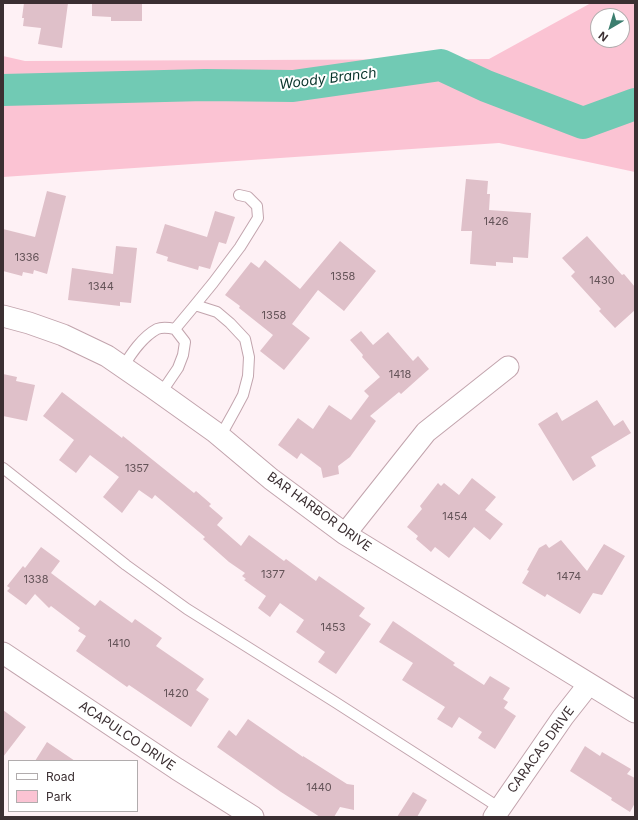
<!DOCTYPE html>
<html>
<head>
<meta charset="utf-8">
<style>
	body { margin:0 }
	#map { position:relative; width:638px; height:820px; overflow:hidden; background:#fef1f5; font-family:Inter,sans-serif }
	canvas { display:block }
	.frame { position:absolute; inset:0; border:4px solid #3b2f32; pointer-events:none }
	.legend { position:absolute; left:8px; top:760px; width:130px; height:52px; box-sizing:border-box; background:#fff; border:1px solid #b1acad; margin:0; padding:5px 7px; list-style:none; font-size:12px; color:#3b2f32 }
	.legend li { display:flex; align-items:center; gap:8px; height:20px }
	.legend b { width:20px; border:1px solid #b1acad }
	.north { position:absolute; left:590px; top:8px; width:40px; height:40px; box-sizing:border-box; background:#fff; border:1px solid #b1acad; border-radius:50%; rotate:218deg; font-size:11px; font-weight:700; line-height:16px; text-align:center; color:#3b2f32 }
	.north::after { content:''; display:block; margin:auto; width:14px; height:18px; background:#3c7e6f; clip-path:polygon(50% 0,100% 100%,50% 72%,0 100%) }
</style>
</head>
<body>
<div id="map">
<canvas width="638" height="820"></canvas>
<div class="frame"></div>
<ul class="legend">
<li><b style="height:5px;background:#fff"></b>Road</li>
<li><b style="height:11px;background:#fbc3d3"></b>Park</li>
</ul>
<div class="north">N</div>
</div>
<script>
const ctx = document.querySelector('canvas').getContext('2d');
ctx.lineJoin = 'round';
function fill(path, color) {
  ctx.fillStyle = color;
  ctx.fill(path, 'evenodd');
}
function trace(path, color, width, dash) {
  ctx.strokeStyle = color;
  ctx.lineWidth = width;
  ctx.lineCap = dash ? 'butt' : 'round';
  ctx.setLineDash(dash || []);
  ctx.stroke(path);
}
function drawText(font, color, halo, rows, align = 'center') {
  ctx.font = font + ' Inter,sans-serif';
  ctx.lineWidth = 4;
  ctx.setLineDash([]);
  ctx.textBaseline = 'middle';
  ctx.strokeStyle = halo;
  ctx.fillStyle = color;
  for (const [text, x, y, turn = 0] of rows) {
    ctx.save();
    ctx.translate(x, y);
    ctx.rotate((+turn || 0) * Math.PI / 180);
    ctx.textAlign = isNaN(turn) ? turn : align;
    if (halo) ctx.strokeText(text, 0, 0);
    ctx.fillText(text, 0, 0);
    ctx.restore();
  }
}
fill(new Path2D(`
	M591 3H635V172L499 143 3 177V56L25 61 489 59ZM598 16H622V40H598Z`), '#fbc3d3');
trace(new Path2D(`
	M3 90 205 85 293 86 441 65 486 86 583 123 635 104`), '#71cab4', 32);
fill(new Path2D(`
	M24 3H68L62 48 38 44 41 28 23 26 24 18H22Z
	M92 3H142V21H111V17L92 16Z
	M466 179 488 181 487 194H490L489 210 531 213 528 258 513 257V263L496 262V266L470 264 472 231H461Z
	M47 191 66 196 47 274 34 270 33 274 23 272 22 276 3 271V229L35 237Z
	M215 211 235 217 226 244 219 242 210 269 199 266 198 270 167 261 168 257 156 253 165 224 207 237Z
	M587 236 622 275 624 274 635 287V310L615 328 599 311 601 309 571 276 575 272 562 258Z
	M340 241 376 271 344 311 318 290 292 324 310 338 284 370 260 351 273 335 239 308 240 306 225 295 251 262 259 268 265 260 300 289Z
	M116 246 137 248 131 303 120 302V306L68 300 72 268 113 274Z
	M361 331 373 345 388 332 413 361 418 356 429 369 401 394 399 392 370 416 376 421 350 457 338 466 339 474 323 478 321 468 301 453 297 459 278 445 298 418 313 429 329 405 351 420 369 396 364 391 380 377 362 357 363 355 350 340Z
	M3 374 17 377 16 381 35 385 27 421 3 416Z
	M62 392 122 438 123 436 194 493 196 491 211 504 209 506 223 518 217 525 241 546 249 535 284 561 286 559 316 581 319 576 365 608 359 616 371 624 336 674 318 662 325 652 296 632 304 620 280 603 270 617 258 608 266 596 244 580 246 579 242 576 245 573 229 562 203 539 205 537 155 495 152 499 139 490 122 513 103 497 119 477 90 455 76 473 59 460 74 440 43 416Z
	M597 400 614 426 623 420 631 433 591 457 596 466 573 481 538 424 557 412 562 421Z
	M472 478 496 497 485 510 503 524 490 540 474 527 449 558 435 547 431 552 416 539 418 536 407 527 422 509 420 506 438 483 441 486 444 483 459 495Z
	M561 540 587 571 604 544 625 556 602 595 593 593 580 614 547 594 545 597 522 583 529 571 527 570 539 548 546 544 549 548Z
	M41 547 60 561 51 573 95 606 100 600 132 623 135 619 162 638 156 646 204 679 196 690 209 699 191 727 129 685 127 687 76 651 86 636 78 631 80 628 51 606 49 608 35 594 26 605 7 591 10 588 7 586 23 566 25 568Z
	M393 621 455 663 453 665 484 685 490 676 510 688 503 699 508 702 504 708 516 716 495 749 478 738 482 732 459 717 452 728 437 719 445 707 402 680 413 663 379 642Z
	M3 710 26 727 3 757Z
	M248 719 303 757V756L347 784 354 785V810L340 807 334 817H320L281 792 217 747 229 730 236 736Z
	M47 742 75 761H35Z
	M585 746 600 756 602 752 631 769 627 774 635 778V803L630 812 611 800 612 798 570 771Z
	M413 792 427 800 417 817H397Z`), '#dfc0c9');
const service = new Path2D(`
	M195 305 213 283 240 247 258 218 257 206 248 197 239 195
	M123 367C131 354 142 337 157 329 162 327 170 328 175 329L195 305 217 312 230 323 245 339 249 357 248 376 243 395 235 410 220 437
	M161 393 178 368 183 355 185 342 175 329
	M3 468 126 565 187 609 335 702 500 808`);
const minor = new Path2D(`
	M3 316 29 323 63 335 107 356 152 387 215 432 271 479 345 534 635 712
	M345 534 426 432 508 367
	M3 653 177 769 253 817
	M494 817 563 717 589 684`);
trace(service, '#c2a4ad', 12);
trace(minor, '#c2a4ad', 23);
trace(service, '#fff', 10);
trace(minor, '#fff', 21);
drawText('11px', '#645358', null, [
	["1426",496,222],
	["1336",27,258],
	["1358",343,277],
	["1430",602,281],
	["1344",101,287],
	["1358",274,316],
	["1418",400,375],
	["1357",137,469],
	["1454",455,517],
	["1377",273,575],
	["1474",569,577],
	["1338",36,580],
	["1453",333,628],
	["1410",119,644],
	["1420",176,694],
	["1440",319,788]
]);
drawText('13px', '#3b2f32', '#fff', [
	["BAR HARBOR DRIVE",319,512,36],
	["ACAPULCO DRIVE",127,736,34],
	["CARACAS DRIVE",541,750,-54]
]);
drawText('italic 14px', '#08342b', '#fff', [
	["Woody Branch",328,79,-7]
]);
</script>
</body>
</html>
